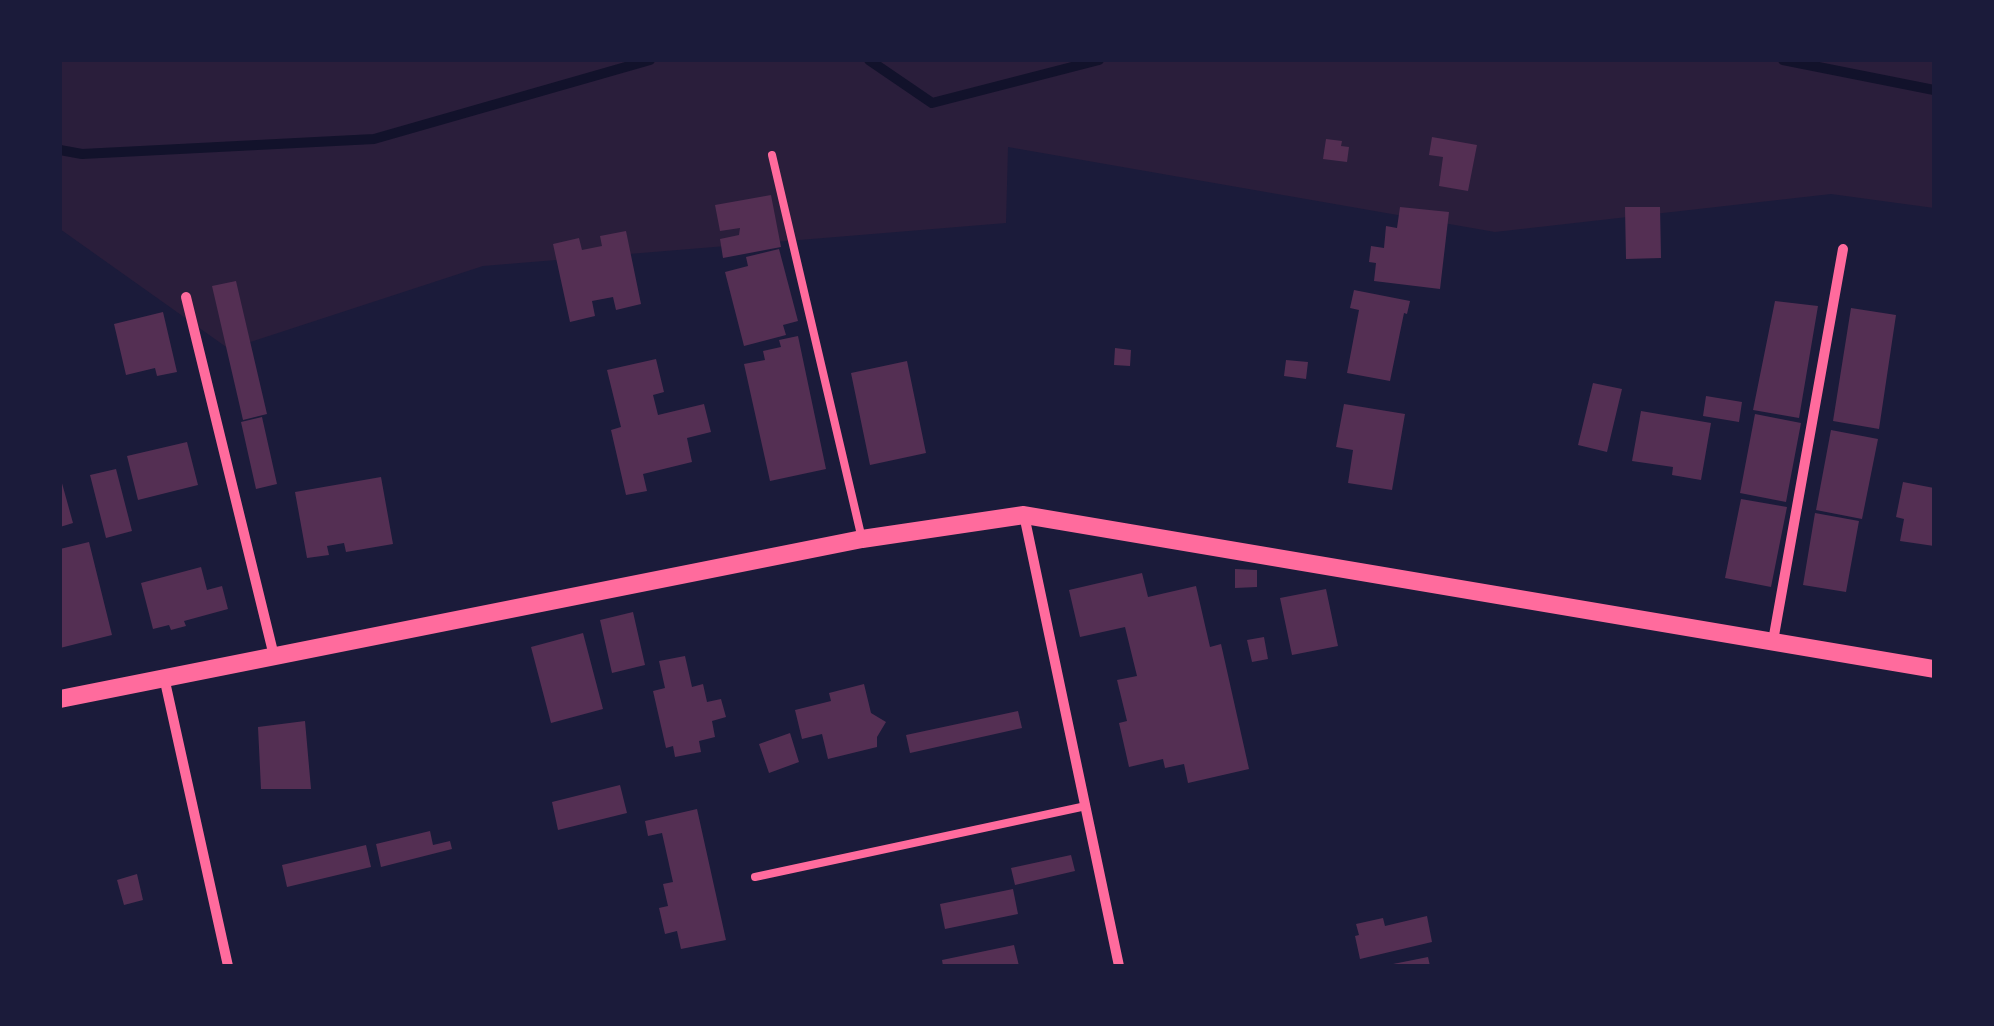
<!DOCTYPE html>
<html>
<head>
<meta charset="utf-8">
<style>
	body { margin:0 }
	#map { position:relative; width:1994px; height:1026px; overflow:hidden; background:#1b1b3a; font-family:Bitter,serif }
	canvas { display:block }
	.frame { position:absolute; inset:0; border:62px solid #1b1b3a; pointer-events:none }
</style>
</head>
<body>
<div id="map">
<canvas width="1994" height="1026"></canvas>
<div class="frame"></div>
</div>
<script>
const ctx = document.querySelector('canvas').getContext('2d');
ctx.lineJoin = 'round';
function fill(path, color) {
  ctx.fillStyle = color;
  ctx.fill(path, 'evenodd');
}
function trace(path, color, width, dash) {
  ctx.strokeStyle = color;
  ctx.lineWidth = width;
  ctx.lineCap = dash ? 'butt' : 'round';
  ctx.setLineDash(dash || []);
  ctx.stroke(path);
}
fill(new Path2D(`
	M60 60H1934V208L1831 194 1495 232 1008 147 1006 223 483 266 229 349 60 229Z`), '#2a1e3b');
trace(new Path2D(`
	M869 60 932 103 1099 60
	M1783 60 1934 90
	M60 150 82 154 374 139 650 60`), '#12122b', 10);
fill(new Path2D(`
	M1432 137 1477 145 1468 191 1439 186 1443 157 1429 155Z
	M1326 139 1342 141 1341 146 1349 147 1347 162 1323 159Z
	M771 195 781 247 723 258 720 239 739 235 740 228 720 231 715 205Z
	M1400 207 1449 212 1440 289 1374 281 1376 263 1369 262 1371 246 1384 248 1386 226 1397 228Z
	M1625 207H1660L1661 258 1626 259Z
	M626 231 641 304 616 310 613 297 592 301 595 316 570 322 553 244 579 238 582 250 602 246 600 236Z
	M779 249 798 321 783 325 786 335 744 346 725 272 748 266 746 257Z
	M236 281 267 414 243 420 212 286Z
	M1354 290 1410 301 1407 314 1404 313 1390 381 1347 373 1359 310 1350 308Z
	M1775 301 1818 306 1799 418 1753 410Z
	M1851 308 1896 315 1879 429 1833 421Z
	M163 312 177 372 157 376 155 368 126 375 114 324Z
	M798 336 826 469 770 481 744 364 765 360 763 351 781 347 779 340Z
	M1115 348 1131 350 1130 366 1114 365Z
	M656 359 664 392 653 395 658 415 704 404 711 432 687 438 692 462 643 474 647 491 626 495 611 430 621 427 607 370Z
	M1286 360 1308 362 1306 379 1284 376Z
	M907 361 926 453 870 465 851 373Z
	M1593 383 1622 389 1607 452 1578 445Z
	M1706 396 1742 402 1739 422 1703 416Z
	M1344 404 1405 414 1392 490 1348 483 1353 450 1336 447Z
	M1641 411 1711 423 1701 480 1672 475 1673 467 1632 461Z
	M1755 414 1801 423 1786 502 1740 493Z
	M262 417 277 484 256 489 241 422Z
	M1831 430 1878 439 1862 519 1816 510Z
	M187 442 198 485 138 500 127 456Z
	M116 469 132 531 106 538 90 475Z
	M60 476 73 523 60 527Z
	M381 477 393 544 346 552 344 543 327 546 329 555 307 558 295 492Z
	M1903 482 1934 488V546L1900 541 1904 519 1896 517Z
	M1741 499 1787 507 1771 587 1725 578Z
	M1815 513 1859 521 1846 592 1803 585Z
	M89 542 112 635 60 648V549Z
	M201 567 207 590 222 586 228 609 184 621 186 626 171 630 169 625 153 629 141 583Z
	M1235 569 1257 570V587L1235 588Z
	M1142 573 1148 597 1196 586 1210 647 1221 644 1249 769 1188 783 1184 764 1165 768 1163 759 1129 767 1119 723 1127 721 1117 680 1137 676 1125 627 1080 637 1069 590Z
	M1326 589 1338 646 1292 655 1280 598Z
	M633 612 645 665 612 673 600 620Z
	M583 633 603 709 551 723 531 647Z
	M1264 637 1268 659 1252 662 1247 640Z
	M685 656 692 687 703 684 707 702 721 699 726 717 712 721 715 737 699 741 701 752 675 757 673 746 666 748 653 691 665 688 659 661Z
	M864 684 871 713 886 722 877 737V747L828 759 822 734 802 739 795 710 831 701 829 693Z
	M1018 711 1022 728 910 753 906 735Z
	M305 721 311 789H261L258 727Z
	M790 733 799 762 769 773 759 744Z
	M620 785 627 813 558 830 552 802Z
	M697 809 726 940 681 949 677 931 665 934 659 908 668 906 663 884 673 882 662 833 648 836 645 821Z
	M430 831 433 845 450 841 452 849 381 867 376 844Z
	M366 845 371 867 287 887 282 865Z
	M1071 855 1075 871 1015 885 1011 868Z
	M137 874 143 900 124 905 117 880Z
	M1013 889 1018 914 945 929 940 904Z
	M1427 916 1432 942 1360 959 1355 936 1359 935 1356 924 1383 918 1385 926Z
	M1014 945 1019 966H943L942 960Z
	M1428 957 1430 966H1393V964Z`), '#542f53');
trace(new Path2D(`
	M772 155 862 539
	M755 877 1086 806`), '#ff6b9d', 8);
trace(new Path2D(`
	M186 297 274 656
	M1024 515 1119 966
	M1773 641 1843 249
	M164 677 228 966`), '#ff6b9d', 10);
trace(new Path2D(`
	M60 699 862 539 1024 515 1934 669`), '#ff6b9d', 18);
</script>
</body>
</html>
